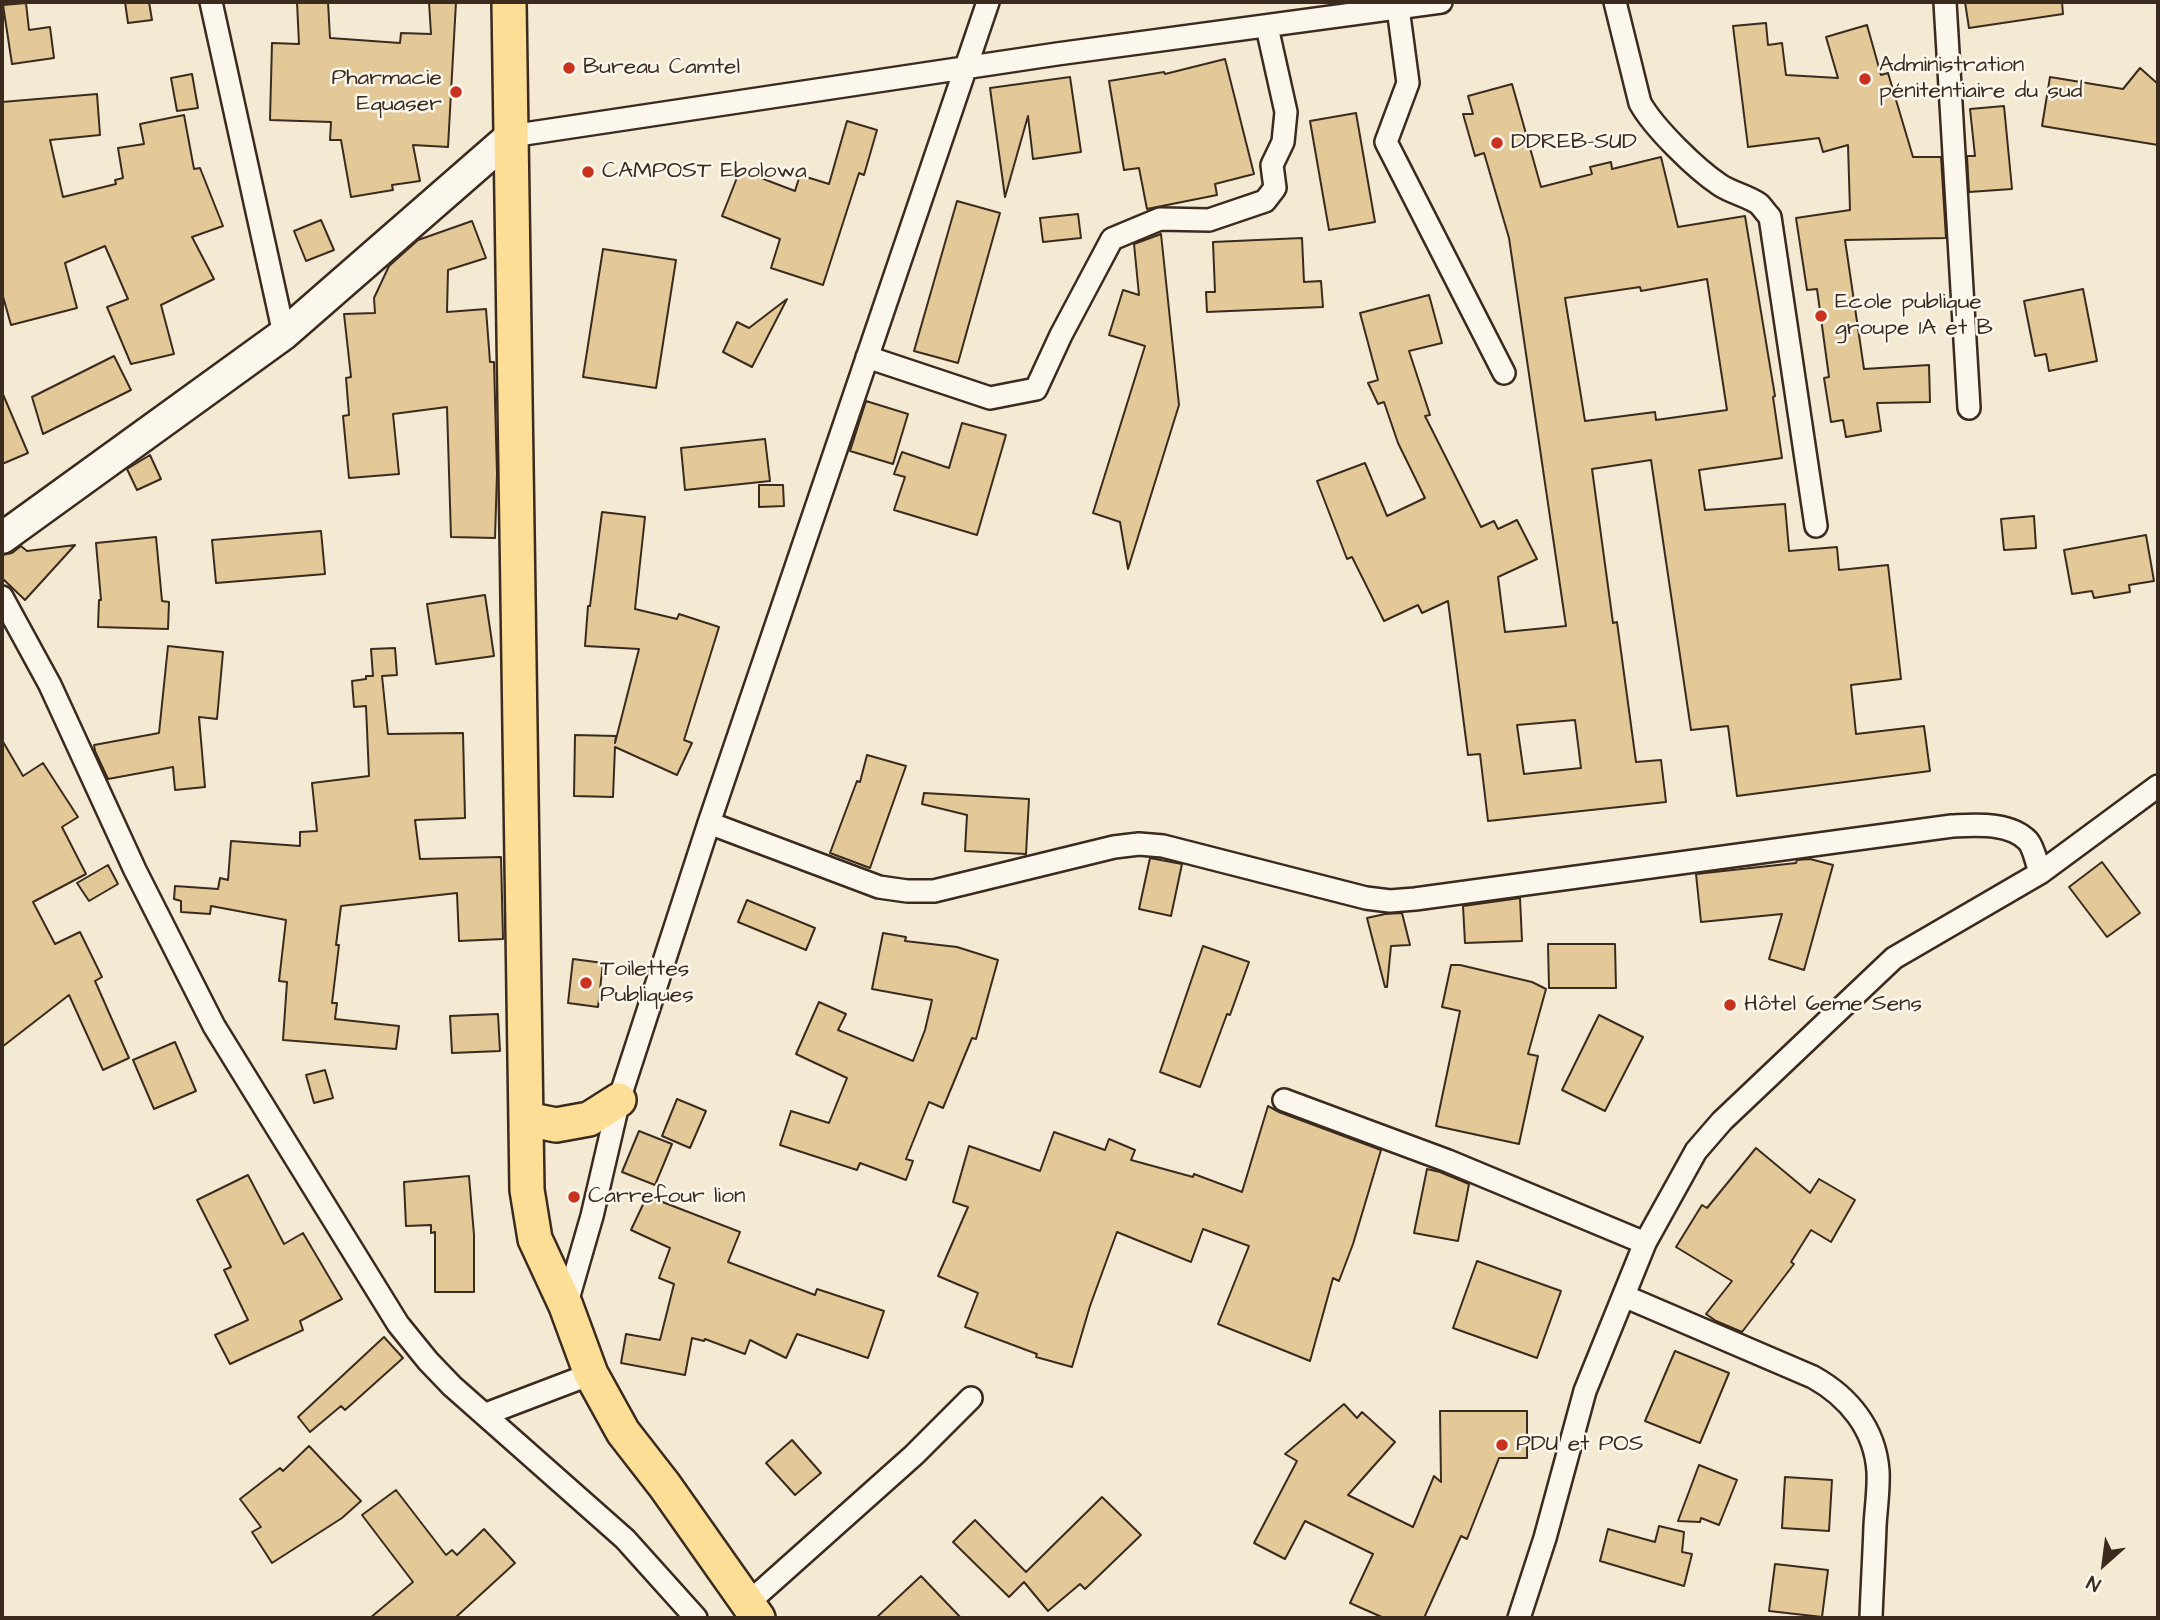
<!DOCTYPE html>
<html>
<head>
<meta charset="utf-8">
<style>
	body { margin:0 }
	#map { position:relative; width:2160px; height:1620px; overflow:hidden; background:#f4e9d3; font-family:"Architects Daughter",sans-serif }
	canvas { display:block }
	.frame { position:absolute; inset:0; border:4px solid #3b2a1e; pointer-events:none }
	.north { position:absolute; left:2069px; top:1529px; width:70px; height:70px; -webkit-text-stroke:5px #fbf7ec; paint-order:stroke; rotate:208deg; font-size:19px; font-weight:700; line-height:28px; text-align:center; color:#3b2a1e }
	.north::after { content:''; display:block; margin:auto; width:24px; height:32px; background:#3b2a1e; clip-path:polygon(50% 0,100% 100%,50% 72%,0 100%) }
</style>
</head>
<body>
<div id="map">
<canvas width="2160" height="1620"></canvas>
<div class="frame"></div>
<div class="north">N</div>
</div>
<script>
const ctx = document.querySelector('canvas').getContext('2d');
ctx.lineJoin = 'round';
function fill(path, color) {
  ctx.fillStyle = color;
  ctx.fill(path, 'evenodd');
}
function trace(path, color, width, dash) {
  ctx.strokeStyle = color;
  ctx.lineWidth = width;
  ctx.lineCap = dash ? 'butt' : 'round';
  ctx.setLineDash(dash || []);
  ctx.stroke(path);
}
function drawText(font, color, halo, rows, align = 'center') {
  ctx.font = font + ' "Architects Daughter",sans-serif';
  ctx.lineWidth = 5;
  ctx.setLineDash([]);
  ctx.textBaseline = 'middle';
  ctx.strokeStyle = halo;
  ctx.fillStyle = color;
  for (const [text, x, y, turn = 0] of rows) {
    ctx.save();
    ctx.translate(x, y);
    ctx.rotate((+turn || 0) * Math.PI / 180);
    ctx.textAlign = isNaN(turn) ? turn : align;
    if (halo) ctx.strokeText(text, 0, 0);
    ctx.fillText(text, 0, 0);
    ctx.restore();
  }
}
const building = new Path2D(`
	M125 2H149L152 20 128 23Z
	M297 2H328L330 38 400 43 401 33 431 34 429 2H456L448 147 413 145 420 181 392 185 393 190 351 197 341 140H330L331 122 270 120 272 43 299 44Z
	M1965 2H2062L2063 14 1969 28Z
	M26 3 29 30 50 27 54 58 12 64 3 5Z
	M1766 23 1768 45 1782 43 1786 75 1838 78 1826 37 1867 25 1881 75 1888 73 1913 157H1941L1946 238 1845 240 1864 369 1929 365 1930 402 1877 403 1881 431 1846 437 1843 420 1831 422 1824 378 1829 377 1817 289 1807 290 1796 218 1850 210 1848 145 1823 152 1819 138 1748 147 1733 26Z
	M1225 59 1254 174 1215 184 1217 195 1147 209 1139 168 1124 170 1109 81 1164 72 1165 74Z
	M2140 68 2158 84V145L2042 126 2050 77 2123 89Z
	M192 74 198 108 177 111 171 78Z
	M1070 77 1081 152 1033 159 1028 116 1005 197 990 88Z
	M1512 84 1541 187 1592 174 1590 167 1611 162 1612 169 1661 157 1678 227 1745 216 1775 396 1773 397 1782 458 1699 470 1705 510 1785 504 1789 551 1837 547 1839 570 1888 565 1901 679 1851 685 1856 734 1924 726 1930 771 1737 796 1728 726 1691 730 1651 460 1592 469 1613 623 1617 622 1636 762 1661 760 1666 802 1488 821 1480 754 1468 755 1448 601 1422 613 1418 605 1384 621 1352 557 1347 559 1317 481 1365 463 1387 516 1425 498 1398 443 1384 402 1378 404 1368 383 1378 380 1360 313 1429 295 1442 343 1409 351 1430 415 1425 416 1481 527 1494 521 1498 529 1517 520 1537 559 1498 577 1505 632 1566 626 1509 238 1484 153 1475 156 1463 114H1473L1468 96ZM1707 279 1727 410 1656 420 1655 412 1585 421 1565 298 1640 287 1641 291ZM1575 720 1581 768 1524 774 1517 725Z
	M97 94 100 135 50 140 63 197 116 184 115 180 123 178 118 148 144 144 140 124 184 115 194 169 200 168 223 226 192 237 214 279 161 305 174 354 131 364 107 307 128 299 105 246 65 263 77 308 11 325 2 293V102Z
	M2004 106 2012 189 1969 192 1967 156H1975L1970 109Z
	M1356 113 1375 222 1329 230 1310 121Z
	M847 121 877 130 864 175 859 173 823 285 771 268 780 239 722 216 740 170 795 191 800 175 829 184Z
	M957 201 1000 213 958 363 914 351Z
	M1078 214 1081 238 1043 242 1040 218Z
	M321 220 334 250 306 261 294 231Z
	M472 221 486 258 448 270 447 312 486 309 490 362H494L497 474 495 538 451 537 447 407 393 414 399 474 349 478 343 416 349 415 346 378 351 377 344 314 375 313 374 298 389 266 418 240Z
	M1161 234 1179 405 1128 569 1120 522 1093 513 1145 346 1109 335 1123 290 1139 295 1134 244Z
	M1302 238 1304 282 1321 281 1323 307 1207 312 1206 292H1215L1213 242Z
	M603 249 676 260 656 388 583 377Z
	M2083 289 2097 361 2049 371 2046 354 2035 356 2024 301Z
	M787 299 752 367 723 352 737 322 749 328Z
	M114 356 131 390 43 434 32 397Z
	M2 392 28 453 2 464Z
	M866 401 908 414 893 464 850 451Z
	M962 423 1006 435 977 535 894 510 905 477 894 474 902 452 949 468Z
	M765 439 770 481 685 490 681 448Z
	M150 455 161 479 137 490 127 469Z
	M759 485H783L784 506 759 507Z
	M602 512 645 517 635 609 677 619 679 614 719 627 684 740 692 743 677 775 615 747 613 797 574 796 575 735 616 736 615 743 639 649 585 646 588 606H590Z
	M2034 516 2036 548 2004 550 2001 519Z
	M321 531 325 574 216 583 212 540Z
	M2146 535 2154 581 2129 585 2130 592 2094 598 2092 591 2072 594 2064 550Z
	M156 537 162 601 169 602 168 629 98 627 99 600H101L96 543Z
	M75 545 25 600 2 578V555L12 553 21 546 27 551Z
	M485 595 494 656 436 664 427 604Z
	M168 646 223 652 217 719 199 717 205 787 175 790 173 767 108 779 95 751 94 745 159 733Z
	M395 648 397 675 382 676 388 734 463 733 465 818 415 820 420 859 501 857 503 939 459 941 457 893 341 906 336 945H339L332 1003H337L335 1019 399 1026 396 1049 283 1040 287 982 279 981 286 920 211 906 210 914 181 912V901L174 899 175 886 218 889 220 878 228 880 231 841 300 846V832L317 831 312 783 369 776 366 706 354 707 352 681 366 679V676H373L371 649Z
	M2 740 23 776 43 763 78 817 62 827 86 874 33 902 55 944 80 932 102 977 95 981 129 1058 103 1070 69 995 2 1047Z
	M867 755 906 766 870 868 830 853 857 781 860 782Z
	M924 793 1029 799 1026 854 965 851 967 815 922 804Z
	M1150 858 1182 864 1171 916 1139 909Z
	M1810 859 1833 865 1804 970 1769 959 1782 914 1701 922 1696 874 1796 863 1797 860Z
	M2102 862 2140 913 2107 937 2069 887Z
	M108 865 118 884 89 901 77 883Z
	M1520 898 1522 941 1465 943 1463 906Z
	M747 900 815 928 806 950 738 922Z
	M1402 913 1410 945 1391 946 1387 987H1385L1367 918 1385 914Z
	M883 933 906 937 905 941 957 947 998 960 976 1039 972 1038 943 1108 929 1102 906 1159 913 1161 906 1180 860 1163 857 1170 780 1145 791 1111 829 1123 847 1078 796 1054 819 1002 846 1014 838 1030 913 1061 925 1030 932 1000 872 989Z
	M1548 944H1615L1616 988H1549Z
	M1203 946 1249 962 1230 1015 1227 1014 1200 1087 1160 1072Z
	M573 959 603 963 598 1007 568 1003Z
	M1451 965H1460L1532 982 1546 989 1528 1054 1538 1056 1519 1144 1436 1126 1460 1011 1442 1007Z
	M498 1014 500 1051 452 1053 450 1016Z
	M1599 1015 1643 1037 1605 1111 1562 1090Z
	M175 1042 196 1091 154 1109 133 1060Z
	M325 1070 333 1098 314 1103 306 1075Z
	M677 1099 706 1111 690 1148 662 1136Z
	M1268 1106 1279 1112 1381 1150 1353 1244 1339 1281 1333 1278 1310 1361 1218 1324 1249 1246 1203 1229 1191 1262 1117 1232 1090 1306 1072 1367 1036 1357 1037 1354 965 1327 978 1293 938 1276 968 1207 953 1202 969 1146 1040 1171 1054 1132 1105 1150 1109 1139 1135 1150 1131 1160 1193 1177 1194 1174 1242 1192Z
	M639 1131 672 1144 655 1185 622 1172Z
	M1756 1148 1810 1193 1819 1179 1855 1200 1831 1242 1811 1230 1791 1262 1794 1264 1742 1332 1716 1321 1706 1314 1732 1281 1676 1247 1702 1205 1707 1208Z
	M1427 1169 1440 1172 1469 1184 1458 1241 1414 1233Z
	M248 1175 284 1244 303 1233 342 1299 300 1321 303 1330 230 1364 215 1335 248 1320 224 1270 231 1267 197 1200Z
	M469 1176 474 1235V1292H435V1232L431 1233V1225L406 1226 404 1182Z
	M647 1196 740 1232 728 1262 815 1295 817 1289 884 1311 868 1358 797 1334 786 1358 750 1340 745 1354 705 1339 704 1341 692 1338 685 1375 621 1363 626 1334 660 1340 674 1284 659 1278 670 1248 631 1230Z
	M1477 1261 1561 1291 1537 1358 1453 1328Z
	M384 1337 403 1358 345 1410 341 1406 310 1432 298 1417Z
	M1675 1351 1729 1373 1700 1443 1645 1421Z
	M1344 1404 1357 1418 1362 1412 1395 1442 1348 1495 1413 1527 1434 1476 1441 1482 1440 1411H1527V1458H1499L1467 1539 1461 1536 1424 1618H1384L1350 1603 1373 1554 1305 1521 1285 1559 1254 1543 1297 1461 1285 1454Z
	M792 1440 821 1473 795 1495 766 1463Z
	M309 1446 361 1501 342 1518 272 1563 252 1532 261 1527 240 1499 280 1468 283 1471Z
	M1699 1465 1737 1480 1719 1525 1701 1518 1700 1522 1678 1521Z
	M1785 1477 1832 1480 1829 1531 1782 1528Z
	M396 1490 446 1555 452 1550 457 1555 484 1529 515 1563 455 1618H370L413 1582 362 1515Z
	M1102 1497 1141 1535 1085 1589 1080 1584 1048 1611 1024 1582 1009 1597 953 1542 975 1520 1026 1572Z
	M1659 1526 1684 1532 1682 1552 1692 1554 1684 1586 1600 1561 1608 1529 1655 1542Z
	M1775 1564 1828 1570 1822 1617 1769 1611Z
	M921 1576 961 1618H876Z`);
fill(building, '#e3c898');
trace(building, '#3b2a1e', 2);
const minor = new Path2D(`
	M211 2 284 334
	M1615 2 1640 103C1654 128 1696 169 1720 185 1732 193 1748 196 1759 204 1763 208 1766 213 1770 217L1816 526
	M1945 2 1969 408
	M1398 8 1408 83 1386 142 1504 373
	M511 136 1057 54 1441 2
	M867 357 990 398 1036 389 1061 335 1112 239 1160 219 1209 220 1265 201 1275 188 1272 165 1283 142 1286 112 1267 27
	M2 597 50 685 135 870 214 1026 398 1324 428 1361 452 1386 625 1539 696 1618
	M709 823 879 887 907 891H934L1114 847 1139 844 1163 846 1366 898 1390 901 1415 899 1952 826C1976 825 2010 822 2028 841 2034 848 2037 864 2040 873
	M1284 1100 1448 1161 1645 1243
	M1624 1296 1813 1377C1849 1397 1875 1429 1878 1471 1879 1489 1876 1508 1875 1526 1874 1557 1872 1587 1871 1618
	M566 1306 592 1216 619 1100 709 823 988 2
	M486 1414 591 1374
	M747 1604 914 1455 971 1398
	M1519 1618 1545 1538 1585 1391 1645 1243 1696 1151 1722 1121 1894 958 2040 873 2158 786`);
const secondary = new Path2D(`
	M2 538 284 334 511 136`);
const primary = new Path2D(`
	M509 2 527 1190 535 1239 566 1306 591 1374 623 1432 665 1486 758 1618
	M527 1119 556 1125 589 1119 619 1100`);
trace(minor, '#3b2a1e', 26);
trace(secondary, '#3b2a1e', 35);
trace(primary, '#3b2a1e', 38);
trace(minor, '#fbf7ec', 21);
trace(secondary, '#fbf7ec', 30);
trace(primary, '#fcde96', 33);
for (const [x, y, r, color] of [
	[569,68,7,"#c8321e"],
	[1865,79,7,"#c8321e"],
	[456,92,7,"#c8321e"],
	[1497,143,7,"#c8321e"],
	[588,172,7,"#c8321e"],
	[1821,316,7,"#c8321e"],
	[586,983,7,"#c8321e"],
	[1730,1005,7,"#c8321e"],
	[574,1197,7,"#c8321e"],
	[1502,1445,7,"#c8321e"]
]) {
  const dot = new Path2D();
  dot.arc(x, y, r, 0, 2 * Math.PI);
  ctx.fillStyle = color;
  ctx.fill(dot);
  trace(dot, '#fbf7ec', 2.5);
}
drawText('23px', '#3b2a1e', '#fbf7ec', [
	["Administration",1879,66],
	["pénitentiaire du sud",1879,92],
	["Bureau Camtel",583,68],
	["Pharmacie",442,79,"right"],
	["Equaser",442,105,"right"],
	["DDREB-SUD",1511,143],
	["CAMPOST Ebolowa",602,172],
	["Ecole publique",1835,303],
	["groupe 1A et B",1835,329],
	["Toilettes",600,970],
	["Publiques",600,996],
	["Hôtel 6eme Sens",1744,1005],
	["Carrefour lion",588,1197],
	["PDU et POS",1516,1445]
], 'left');
</script>
</body>
</html>
